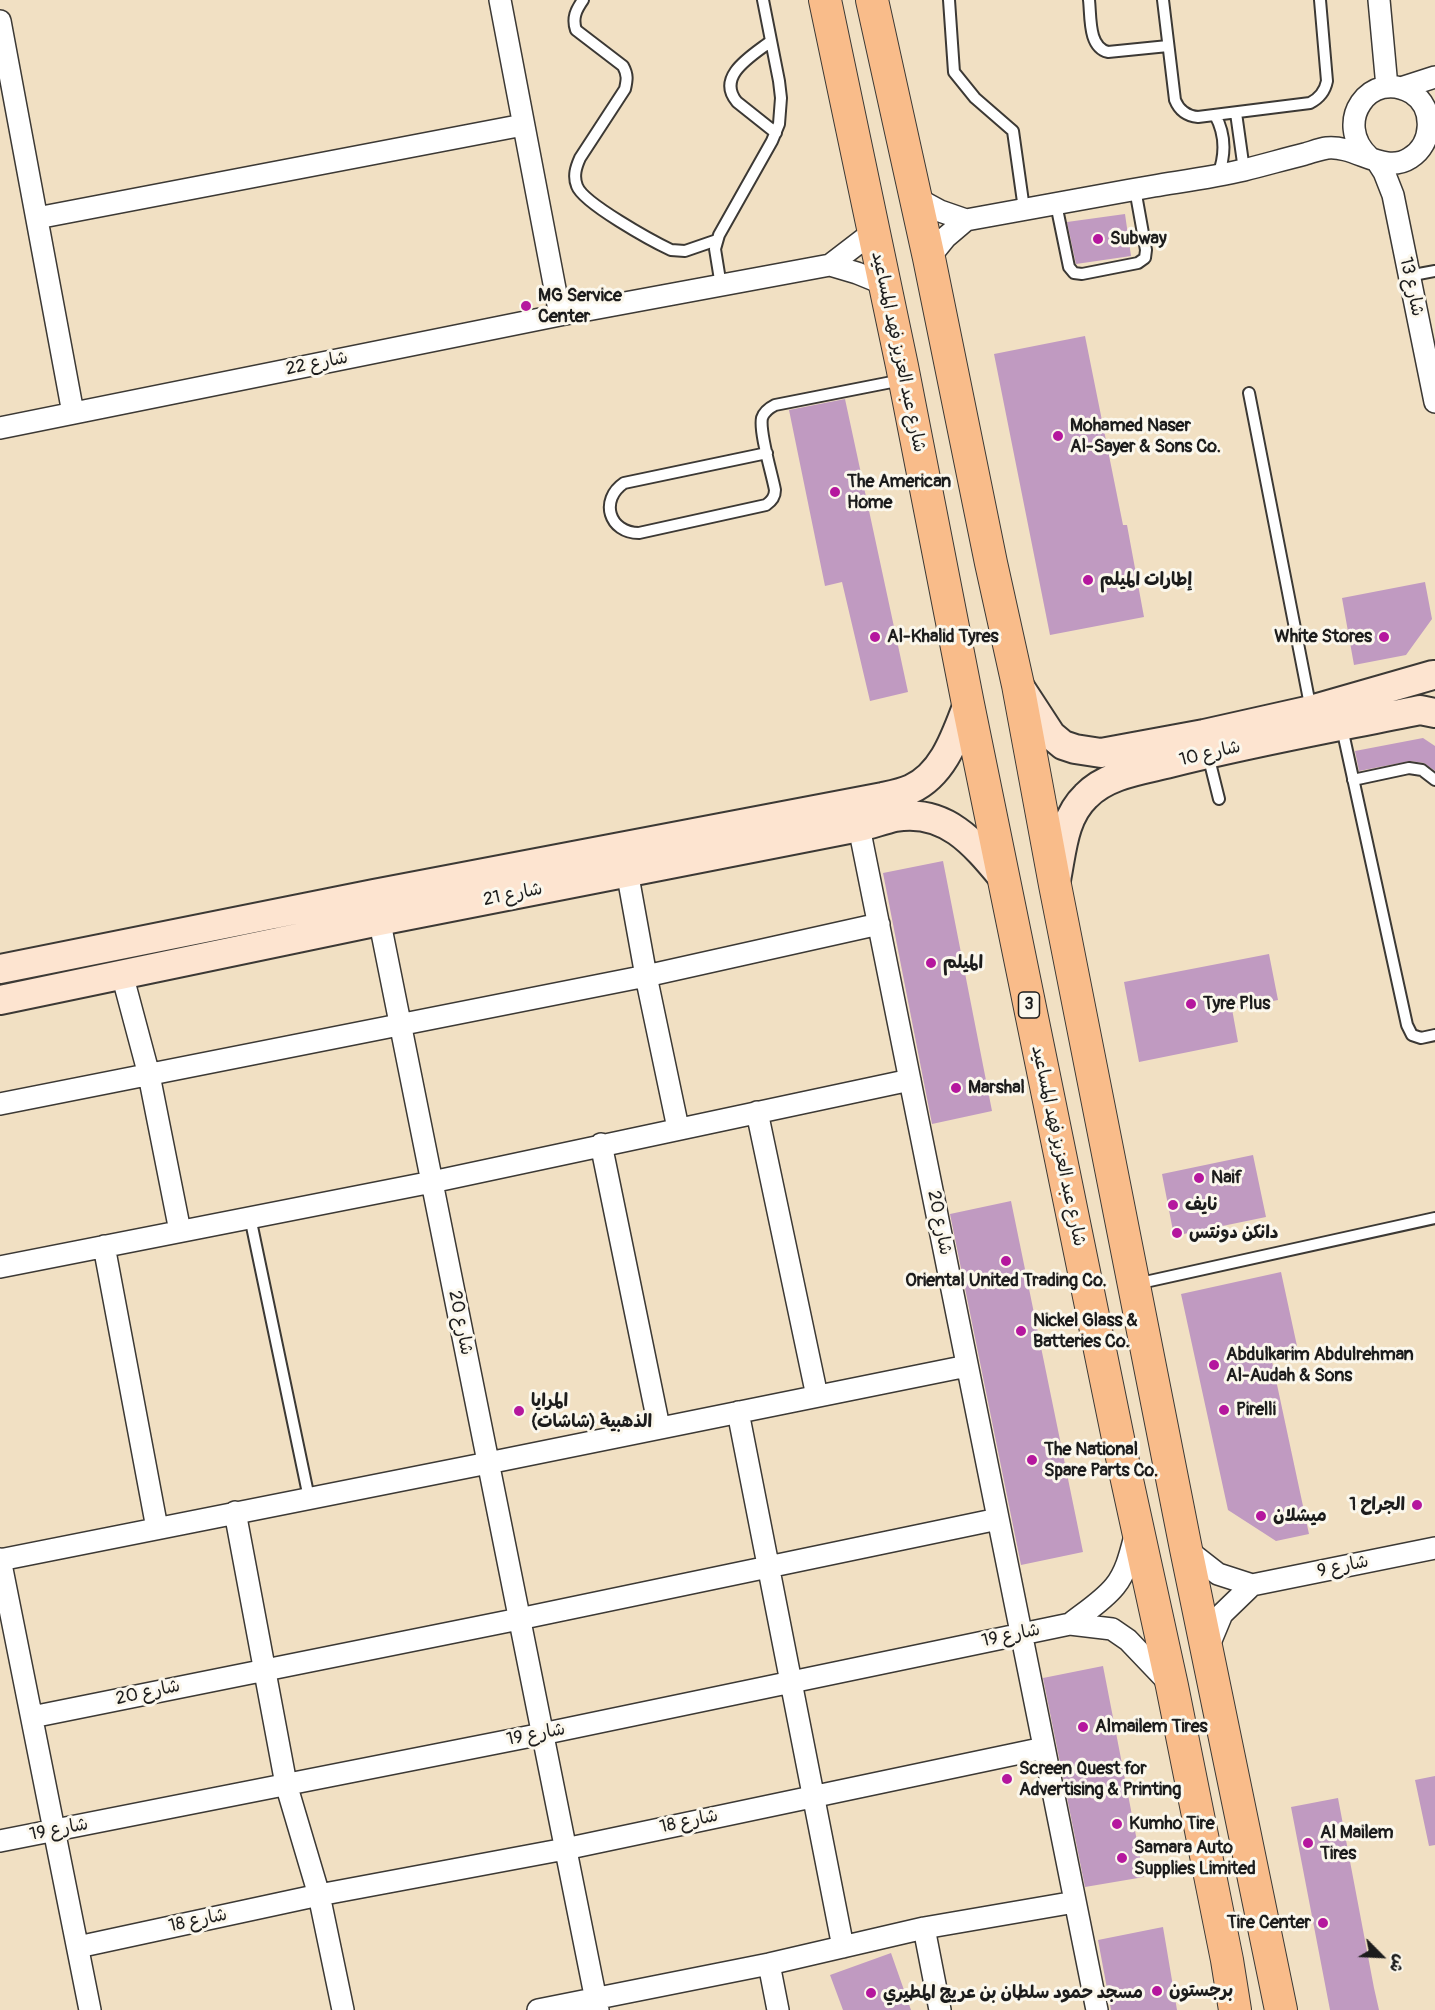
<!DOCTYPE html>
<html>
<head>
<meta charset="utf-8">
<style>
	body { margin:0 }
	#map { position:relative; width:1435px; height:2010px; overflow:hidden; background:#f1e0c3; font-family:Pangolin,"Playpen Sans Arabic",sans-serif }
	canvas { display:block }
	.north { position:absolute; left:1351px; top:1926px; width:60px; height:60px; -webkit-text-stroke:4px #fbf7ec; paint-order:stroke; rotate:114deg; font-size:16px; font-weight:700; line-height:24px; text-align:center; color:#1c1c1c }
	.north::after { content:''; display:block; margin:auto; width:21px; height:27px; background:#1c1c1c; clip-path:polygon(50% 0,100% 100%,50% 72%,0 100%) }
</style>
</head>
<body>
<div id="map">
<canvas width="1435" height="2010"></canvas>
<div class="north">ش</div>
</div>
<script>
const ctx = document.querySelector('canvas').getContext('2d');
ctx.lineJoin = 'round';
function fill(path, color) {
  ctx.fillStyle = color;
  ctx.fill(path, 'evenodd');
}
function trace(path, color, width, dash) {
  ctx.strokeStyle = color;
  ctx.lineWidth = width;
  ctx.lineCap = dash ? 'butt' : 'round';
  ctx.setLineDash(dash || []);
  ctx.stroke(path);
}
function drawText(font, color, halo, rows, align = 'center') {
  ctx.font = font + ' Pangolin,"Playpen Sans Arabic",sans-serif';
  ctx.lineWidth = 6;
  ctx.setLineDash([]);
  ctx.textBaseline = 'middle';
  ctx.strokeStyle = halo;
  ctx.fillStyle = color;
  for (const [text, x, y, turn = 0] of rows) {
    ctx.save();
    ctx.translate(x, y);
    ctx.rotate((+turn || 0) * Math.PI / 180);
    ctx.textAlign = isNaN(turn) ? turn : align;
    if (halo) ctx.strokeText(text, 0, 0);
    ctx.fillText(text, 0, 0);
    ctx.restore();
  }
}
fill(new Path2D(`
	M1125 214 1131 256 1076 264 1067 222Z
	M1085 336 1123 525H1127L1144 617 1050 635 994 354Z
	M845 399 908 692 870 701 842 582 825 586 789 410Z
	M1425 582 1432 619 1406 655 1354 665 1342 598Z
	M1423 738 1435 746V771L1424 763 1410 761 1359 771 1355 751Z
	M943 861 992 1111 932 1124 883 873Z
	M1269 954 1278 1000 1232 1009 1238 1042 1139 1062 1124 982Z
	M1253 1155 1266 1217 1174 1236 1162 1174Z
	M1011 1201 1083 1552 1021 1565 950 1214Z
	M1281 1272 1297 1346 1270 1352 1309 1534 1276 1541 1228 1510 1181 1294Z
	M1103 1666 1144 1877 1085 1887 1043 1678Z
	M1435 1776V1845L1429 1846 1415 1780Z
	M1338 1798 1374 1988 1379 2010H1330L1291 1807Z
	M1163 1927 1177 2010H1111L1098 1940Z
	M891 1953 911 2010H843L830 1975Z`), '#c09ac1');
const lane = new Path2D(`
	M583 0C576 10 572 18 576 30L623 66C628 75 627 80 625 89L580 158C576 167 573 176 577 186 583 203 652 241 671 250L685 251 717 240
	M949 0 954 72 975 98 1013 131 1024 209
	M1089 0C1091 17 1088 47 1108 52L1168 46
	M1163 0 1175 100C1179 110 1186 116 1198 117L1310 103C1320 98 1325 91 1327 81L1320 0
	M771 41C753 55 715 76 737 102L776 133
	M1236 113 1244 170
	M1215 115C1226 135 1226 154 1218 175
	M1056 204 1069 267 1074 273 1082 274 1138 263 1145 258 1146 250 1135 189
	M1408 276 1435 271
	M721 286 715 249 719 235 772 141 779 124 781 98 779 81 763 0
	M1249 393 1311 710
	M767 453 624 483C599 500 609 533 639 533L766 505C772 501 775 497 775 490 772 474 759 432 762 418 764 412 769 408 775 405L902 380
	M1342 728 1407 1025 1412 1035 1421 1038 1435 1035
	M1208 755 1219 799
	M1353 780 1409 768 1422 770 1435 780
	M250 1217 309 1498
	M1136 1284 1435 1218`);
const street = new Path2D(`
	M500 0 560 315
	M1379 0 1387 87
	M0 21 73 413
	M1401 88 1435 77
	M1377 161 1384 172 1393 195 1435 402
	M916 198 940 211 966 220
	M37 218 523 125
	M929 258 946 237 966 220C1028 209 1091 197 1154 186 1184 181 1214 177 1244 170 1264 165 1285 159 1305 154 1312 152 1320 149 1327 148 1356 145 1384 175 1410 158 1433 144 1435 108 1412 93 1370 68 1332 123 1369 157
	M830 265 873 232
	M0 428 560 315 830 265 857 273 884 284
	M859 827 1097 2010
	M625 860 646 976 678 1128
	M377 908 598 2010
	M122 974 149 1075 180 1231
	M0 1104 646 976 879 924
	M757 1112 817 1396
	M601 1144 659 1427
	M104 1246 157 1528
	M0 1267 432 1182 910 1080
	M738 1412 843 1947
	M235 1512 286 1784 319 1895 343 2010
	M1186 1549 1218 1574 1252 1585 1435 1548
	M0 1559 90 2010
	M0 1560 488 1463 967 1366
	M1070 1624C1085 1612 1103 1601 1115 1586 1127 1571 1131 1551 1136 1532
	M1207 1650 1222 1614 1252 1585
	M32 1717 519 1619 998 1519
	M0 1841 542 1734 1070 1624 1112 1629 1128 1640 1170 1684
	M924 1928 940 2010
	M78 1947 319 1895 565 1849 1044 1748
	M769 1964 778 2010
	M538 2010 769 1964 924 1928 1075 1902`);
const secondary = new Path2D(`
	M1021 689 1051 735 1063 745 1075 749 1101 753 1204 734 1311 710 1433 675
	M1056 880C1062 851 1063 818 1086 796 1107 774 1142 770 1170 763 1252 742 1337 727 1420 710L1435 713
	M0 969 374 894 883 797C892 795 902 793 911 789 944 774 956 735 968 704
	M0 1000 379 921 859 827C871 824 883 820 895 817 946 808 975 844 1004 879`);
const primary = new Path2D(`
	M825 0 902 366 968 704 1120 1448 1172 1686 1227 1960 1235 2010
	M872 0 929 258 991 563 1018 685 1055 885 1186 1549 1281 2010`);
trace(lane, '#3c3935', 14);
trace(street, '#3c3935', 24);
trace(secondary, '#3c3935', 32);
trace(primary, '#3c3935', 34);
trace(lane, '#fff', 10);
trace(street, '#fff', 21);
trace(secondary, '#fde4d0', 28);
trace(primary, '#f9bc8a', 32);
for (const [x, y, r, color] of [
	[1098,239,6,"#b5179e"],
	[526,306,6,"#b5179e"],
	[1058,436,6,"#b5179e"],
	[835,492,6,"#b5179e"],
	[1088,580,6,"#b5179e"],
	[875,637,6,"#b5179e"],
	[1384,637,6,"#b5179e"],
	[931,963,6,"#b5179e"],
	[1191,1004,6,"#b5179e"],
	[956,1088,6,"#b5179e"],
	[1199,1178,6,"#b5179e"],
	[1173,1205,6,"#b5179e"],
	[1177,1233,6,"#b5179e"],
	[1006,1261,6,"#b5179e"],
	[1021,1331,6,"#b5179e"],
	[1214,1365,6,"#b5179e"],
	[1224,1410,6,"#b5179e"],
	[519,1411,6,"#b5179e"],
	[1032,1460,6,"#b5179e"],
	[1417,1505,6,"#b5179e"],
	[1261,1516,6,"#b5179e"],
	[1083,1727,6,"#b5179e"],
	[1007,1779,6,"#b5179e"],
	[1117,1824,6,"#b5179e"],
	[1308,1843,6,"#b5179e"],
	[1122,1858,6,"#b5179e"],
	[1323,1923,6,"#b5179e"],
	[1157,1991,6,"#b5179e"],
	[871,1993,6,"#b5179e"]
]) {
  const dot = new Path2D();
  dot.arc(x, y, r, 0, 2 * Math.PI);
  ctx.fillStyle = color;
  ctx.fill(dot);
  trace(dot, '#fbf7ec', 2);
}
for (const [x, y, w] of [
	[1029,1005,21]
]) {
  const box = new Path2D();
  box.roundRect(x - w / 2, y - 13, w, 26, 4.5);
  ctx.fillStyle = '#fbf7ec';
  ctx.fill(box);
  trace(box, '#1c1c1c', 1.5);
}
drawText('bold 16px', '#1c1c1c', null, [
	["3",1029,1005]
]);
drawText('bold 18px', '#1c1c1c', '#fbf7ec', [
	["Subway",1110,239],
	["MG Service",538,296],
	["Center",538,317],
	["Mohamed Naser",1070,426],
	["Al-Sayer & Sons Co.",1070,447],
	["The American",847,482],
	["Home",847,503],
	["إطارات الميلم",1100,580],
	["Al-Khalid Tyres",887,637],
	["White Stores",1372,637,"right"],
	["الميلم",943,963],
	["Tyre Plus",1203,1004],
	["Marshal",968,1088],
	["Naif",1211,1178],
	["نايف",1185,1205],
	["دانكن دونتس",1189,1233],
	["Oriental United Trading Co.",1006,1281,"center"],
	["Nickel Glass &",1033,1321],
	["Batteries Co.",1033,1342],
	["Abdulkarim Abdulrehman",1226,1355],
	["Al-Audah & Sons",1226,1376],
	["المرايا",531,1401],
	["الذهبية (شاشات)",531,1422],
	["Pirelli",1236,1410],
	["The National",1044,1450],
	["Spare Parts Co.",1044,1471],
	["الجراح 1",1405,1505,"right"],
	["ميشلان",1273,1516],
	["Almailem Tires",1095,1727],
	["Screen Quest for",1019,1769],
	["Advertising & Printing",1019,1790],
	["Kumho Tire",1129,1824],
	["Al Mailem",1320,1833],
	["Tires",1320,1854],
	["Samara Auto",1134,1848],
	["Supplies Limited",1134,1869],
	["Tire Center",1311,1923,"right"],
	["برجستون",1169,1991],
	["مسجد حمود سلطان بن عريج المطيري",883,1993]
], 'left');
drawText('18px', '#1c1c1c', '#fbf7ec', [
	["شارع 13",1411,287,78],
	["شارع عبد العزيز فهد المساعيد",898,352,78],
	["شارع 22",317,364,-11],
	["شارع 10",1210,754,-13],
	["شارع 21",513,895,-11],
	["شارع عبد العزيز فهد المساعيد",1058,1146,78],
	["شارع 20",939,1223,79],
	["شارع 20",460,1323,79],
	["شارع 9",1343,1567,-12],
	["شارع 19",1011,1636,-12],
	["شارع 20",148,1693,-12],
	["شارع 19",536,1735,-11],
	["شارع 18",689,1822,-12],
	["شارع 19",59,1830,-11],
	["شارع 18",198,1921,-12]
]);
</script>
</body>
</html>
